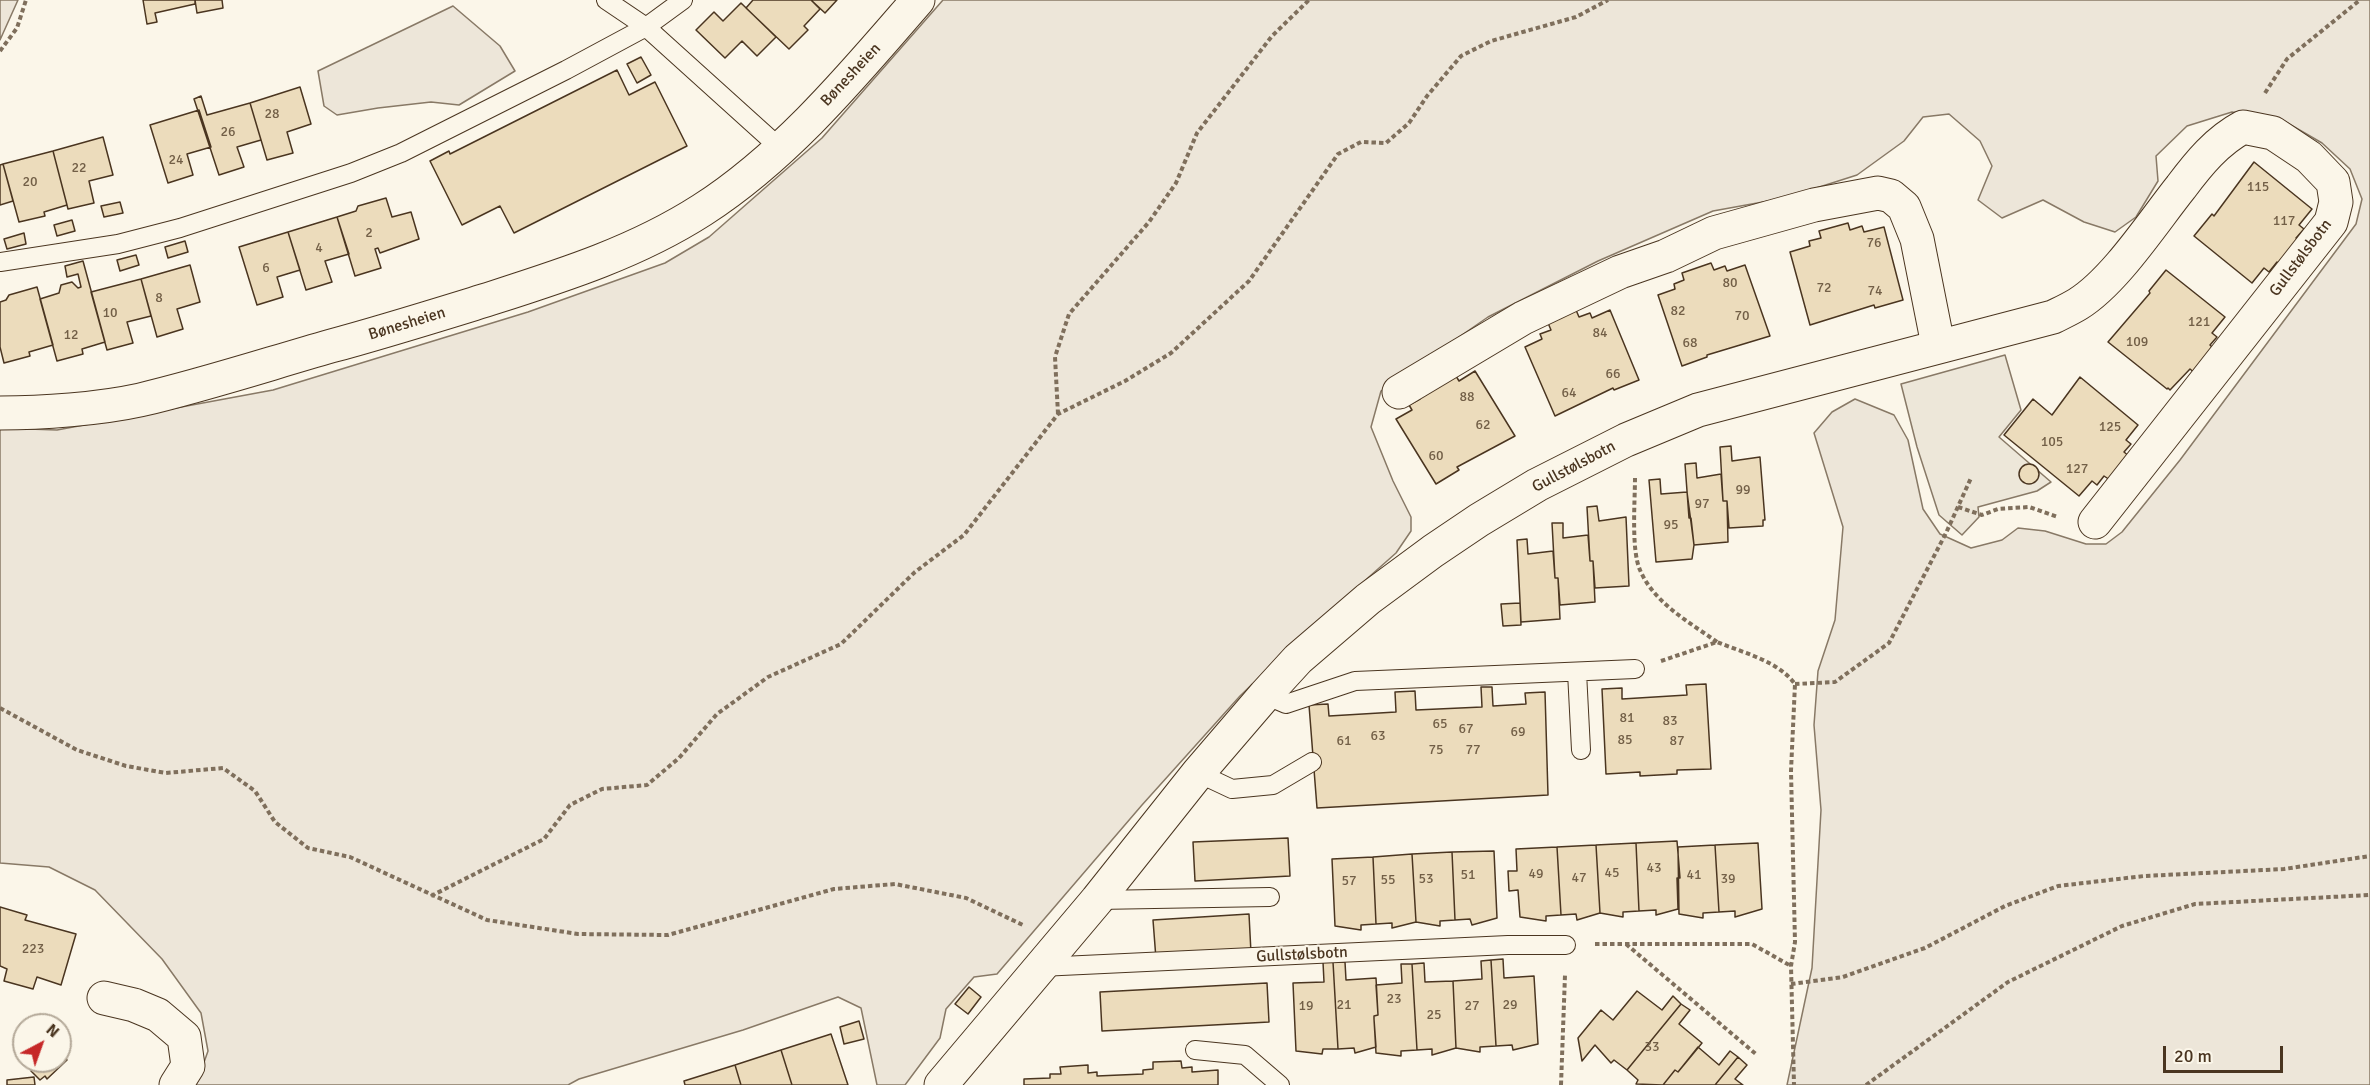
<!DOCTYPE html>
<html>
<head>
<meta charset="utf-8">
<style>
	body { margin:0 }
	#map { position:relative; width:2370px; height:1085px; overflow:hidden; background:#fbf6e9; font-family:Signika,sans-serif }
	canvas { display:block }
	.north { position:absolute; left:12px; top:1013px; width:60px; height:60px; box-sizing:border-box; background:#fbf6e9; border:2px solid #b4a999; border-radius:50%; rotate:41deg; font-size:16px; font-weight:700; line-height:24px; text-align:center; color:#4a3520 }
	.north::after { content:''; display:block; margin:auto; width:21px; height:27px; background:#c62828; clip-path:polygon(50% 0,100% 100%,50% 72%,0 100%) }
	.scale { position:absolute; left:2163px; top:1046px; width:120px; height:27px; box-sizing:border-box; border:3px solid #4a3520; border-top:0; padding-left:8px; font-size:18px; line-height:21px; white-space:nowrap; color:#4a3520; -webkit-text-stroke:4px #fbf6e9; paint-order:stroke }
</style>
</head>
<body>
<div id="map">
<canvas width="2370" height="1085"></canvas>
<div class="north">N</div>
<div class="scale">20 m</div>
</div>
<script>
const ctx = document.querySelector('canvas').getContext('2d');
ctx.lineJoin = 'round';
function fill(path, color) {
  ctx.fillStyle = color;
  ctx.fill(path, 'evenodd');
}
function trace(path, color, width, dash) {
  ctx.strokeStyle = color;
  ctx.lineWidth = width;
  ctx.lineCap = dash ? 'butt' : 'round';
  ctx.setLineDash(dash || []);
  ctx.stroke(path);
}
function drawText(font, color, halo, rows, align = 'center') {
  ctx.font = font + ' Signika,sans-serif';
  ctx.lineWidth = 4.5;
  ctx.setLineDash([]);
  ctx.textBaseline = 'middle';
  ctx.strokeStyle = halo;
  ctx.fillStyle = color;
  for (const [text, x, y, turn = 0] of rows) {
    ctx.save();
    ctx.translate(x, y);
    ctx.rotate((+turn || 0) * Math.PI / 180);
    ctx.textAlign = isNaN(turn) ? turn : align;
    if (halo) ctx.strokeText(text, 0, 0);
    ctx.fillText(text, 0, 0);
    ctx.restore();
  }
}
const green = new Path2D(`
	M0 0H18L0 40Z
	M943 0H2370V1085H1787L1812 968 1821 810 1814 725 1818 671 1835 620 1843 527 1814 433 1832 412 1855 399 1894 415 1908 440 1923 509 1940 534 1971 548 2002 540 2018 528 2045 531 2086 544H2106L2122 532 2180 460 2356 224 2362 199 2350 169 2322 143 2284 121 2232 112 2187 126 2156 156 2158 181 2136 217 2115 232 2084 222 2043 200 2002 218 1978 200 1992 166 1980 141 1949 114 1923 117 1904 141 1857 175 1785 198 1713 211 1598 261 1488 317 1381 391 1371 427 1393 481 1411 517V531L1396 553 1299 639 1240 696 1142 805 997 974 974 977 946 1009 940 1038 905 1085H877L861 1008 838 997 743 1030 579 1079 568 1085H196L208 1051 201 1013 162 959 95 890 49 867 0 863V428L57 430 273 390 528 312 665 263 709 237 822 138Z
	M453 6 500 46 515 71 459 105 431 102 378 108 337 115 324 106 318 71Z`);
fill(green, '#ede6d9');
trace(green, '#887966', 1.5);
const parking = new Path2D(`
	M2005 355 2021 410 1999 437 2051 482 2037 491 1978 507 1979 517 1962 535 1939 515 1917 447 1901 384Z`);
fill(parking, '#ede7d9');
trace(parking, '#887966', 1.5);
const building = new Path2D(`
	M143 0H195V4L155 13 157 22 147 24Z
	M195 0H222L223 8 197 13Z
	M753 0H811L820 9 804 26 808 30 789 49 746 8Z
	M811 0H837L825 13Z
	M741 3 776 37 757 56 742 41 725 58 696 30 714 12 723 21Z
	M641 57 651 75 637 83 627 64Z
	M617 70 629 95 655 82 687 146 514 233 500 206 462 225 430 161 449 151 450 154Z
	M300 87 311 124 287 132 293 153 267 160 250 103Z
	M201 96 207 115 250 103 261 140 237 147 244 167 219 175 194 99Z
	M199 110 211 147 187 154 193 175 168 183 150 125Z
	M103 137 113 175 89 181 94 203 68 209 53 151Z
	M53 151 67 205 44 212 45 216 19 222 3 164Z
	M2254 162 2312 209 2299 225 2304 229 2296 238 2302 243 2282 267 2277 262 2269 272 2264 268 2252 283 2194 236 2212 214 2214 216Z
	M3 164 13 201 0 205V165Z
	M386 198 392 217 411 212 419 239 380 253 378 248 375 249 381 268 355 276 337 217 356 211 358 206Z
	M120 202 123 213 104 217 101 206Z
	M337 217 349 254 325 261 332 282 306 290 288 232Z
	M72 220 75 231 57 236 54 225Z
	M1848 223 1850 230 1862 226 1864 232 1884 227 1903 300 1875 308 1874 305 1810 325 1790 252 1810 246 1809 241 1821 238 1819 231Z
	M288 232 300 270 277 277 283 297 257 305 239 247Z
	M24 233 26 244 7 249 4 239Z
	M185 241 188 252 168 258 165 247Z
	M136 255 139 265 120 271 117 260Z
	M83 261 105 342 82 349 83 354 57 361 40 299 59 293 61 285 72 282 78 288 81 287 78 274 67 277 65 266Z
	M1711 263 1714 270 1725 266 1727 271 1745 265 1770 336 1707 355V357L1682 366 1658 295 1675 289 1674 284 1684 280 1682 273Z
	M190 265 200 302 177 309 183 329 157 337 141 279Z
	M2166 270 2225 317 2212 333 2217 337 2210 345 2215 350 2196 374 2190 369 2170 390 2168 388 2167 389 2108 342 2150 293 2149 291Z
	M141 279 151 316 127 322 133 343 107 350 91 292Z
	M37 287 53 345 29 352 30 356 4 363 0 347V302L6 300 9 295Z
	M1576 310 1579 317 1590 313 1592 318 1610 310 1639 380 1614 390 1613 388 1555 416 1525 347 1542 339 1540 334 1551 330 1548 323Z
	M1475 371 1515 436 1457 467 1459 470 1436 484 1396 419 1412 410 1409 405 1420 399 1416 392 1456 376 1459 381Z
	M2080 377 2138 425 2126 440 2131 444 2124 452 2130 457 2110 480 2104 476 2097 485 2092 481 2079 496 2004 435 2033 399 2052 415Z
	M1731 446 1732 461 1760 457 1765 520H1763V526L1729 528 1727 501H1723L1720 447Z
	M1696 463 1697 478 1721 474 1723 501H1727L1728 542 1694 545 1691 518H1689L1685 464Z
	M2019 474a10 10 0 1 1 20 0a10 10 0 1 1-20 0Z
	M1660 479 1661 494 1687 492 1694 545 1692 559 1656 562 1649 480Z
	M1597 506 1599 521 1626 517 1629 586 1595 588 1593 561H1590L1587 507Z
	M1552 523H1563V538L1588 535 1590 561H1593L1595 602 1560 605 1558 578H1555Z
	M1527 539 1528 554 1553 551 1555 578H1558L1560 619 1521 622 1517 540Z
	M1520 603 1521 625 1503 626 1501 604Z
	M1706 684 1711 769 1677 770V774L1640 776V772L1606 774 1602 689 1622 688V699L1687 695 1686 685Z
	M1481 687H1492L1493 706 1526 704 1525 693 1545 692 1548 795 1317 808 1309 705 1328 704 1329 716 1396 712 1395 692 1415 691 1416 710 1482 707Z
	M1288 838 1290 876 1195 881 1193 842Z
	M1677 841 1680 878H1677L1678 909 1656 915V910L1639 911 1636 843Z
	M1636 843 1639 911 1623 912V917L1600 913 1596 845Z
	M1758 843 1762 909 1735 917V911L1719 912 1715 845Z
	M1596 845 1600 913 1577 920 1576 914 1561 915 1557 847Z
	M1715 845 1719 912 1703 913V918L1679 914 1678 847Z
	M1557 847 1561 915 1546 916V921L1520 917 1518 890 1509 891 1508 871H1517L1516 849Z
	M1494 851 1497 918 1472 925 1470 919 1455 920 1452 852Z
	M1452 852 1455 920 1440 921V926L1416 922 1412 854Z
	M1412 854 1416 922 1392 928V923L1376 924 1373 857Z
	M1373 857 1376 924 1361 925V930L1335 926 1332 859Z
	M0 907 27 915 25 920 76 934 61 985 37 977 33 989 4 981 7 969 0 966Z
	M1249 914 1251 953 1156 959 1153 920Z
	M1503 959 1504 978 1534 976 1538 1044 1513 1050 1512 1045 1496 1046 1491 960Z
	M1491 960 1496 1046 1480 1047V1052L1456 1048 1453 981 1482 979 1481 961Z
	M1323 962H1333L1338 1049H1323L1322 1054 1296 1051 1293 983 1324 982Z
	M1333 962H1345L1346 980 1376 978 1378 1015 1374 1016V1019L1376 1047 1355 1053 1354 1048 1338 1049Z
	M1424 963 1425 982 1453 981 1456 1048 1432 1055V1049L1417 1050 1412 964Z
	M1401 964H1412L1417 1050 1401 1051V1056L1376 1053 1374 1019V1016L1378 1015 1376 985 1402 983Z
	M1267 983 1269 1022 1102 1031 1100 992Z
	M969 987 981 997 968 1014 955 1004Z
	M1637 991 1662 1010 1673 996 1681 1004 1627 1070 1614 1060 1611 1063 1595 1045 1582 1061 1578 1038 1601 1010 1613 1020Z
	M1681 1004 1690 1010 1679 1024 1702 1043 1678 1072 1675 1070 1663 1085 1636 1084 1638 1080 1627 1070Z
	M859 1021 864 1039 844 1044 840 1027Z
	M831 1034 848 1085H792L781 1050Z
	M1698 1047 1719 1065 1730 1051 1738 1057 1715 1085H1663L1675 1070 1678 1072Z
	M781 1050 792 1085H741L735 1065Z
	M60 1052 67 1060 47 1079 45 1076 40 1080 31 1071 36 1066 34 1065 38 1061H60Z
	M1738 1057 1747 1065 1735 1079 1743 1085H1715Z
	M1181 1061 1182 1068 1192 1067V1072L1218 1070V1085H1024V1079L1050 1078V1074H1061L1060 1067 1088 1065V1073L1097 1072V1076L1143 1074V1070L1153 1069V1062Z
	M735 1065 741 1085H685L684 1081Z
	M34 1077 35 1085H7V1080Z`);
fill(building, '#ecdcbc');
trace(building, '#4a3520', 1.5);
const lane = new Path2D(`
	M606 0 646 27 780 148
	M0 262 118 244 180 228 351 173 401 153 566 70 646 27 683 0
	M1577 672 1581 750
	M1265 695 1286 704 1355 681 1635 669
	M1198 773 1232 789 1273 785 1312 762
	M1097 900 1270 897
	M1040 967 1508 945H1566
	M1195 1050 1245 1055 1280 1085`);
const street = new Path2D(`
	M1399 392 1523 318 1620 272 1666 256 1714 233 1814 205 1878 193 1891 196 1904 207 1917 239 1938 345
	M0 413C42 413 99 409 140 400 204 385 268 364 331 346 383 332 434 316 486 300 561 276 635 253 702 210 786 156 853 75 918 0
	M104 998 134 1005 158 1015 184 1037 188 1066 176 1085
	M941 1085 1097 900 1198 773 1265 695 1298 659 1368 599 1433 551 1479 520 1537 485 1626 440 1698 410 2053 317C2061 313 2070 309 2078 304 2115 281 2153 222 2181 187 2199 163 2217 141 2243 127L2273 133 2309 157 2333 182 2336 202 2331 222 2095 522`);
trace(lane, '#4a3520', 20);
trace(street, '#4a3520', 35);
trace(new Path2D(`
	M0 51 17 28 26 0
	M2265 93 2287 59 2360 0
	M1058 414 1055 357 1069 314 1149 222 1176 183 1197 133 1272 36 1309 0
	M1635 478C1635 501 1631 550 1640 570 1654 603 1689 622 1717 642
	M1958 507 1982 515 1998 509 2029 507 2058 517
	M1661 661 1717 642C1744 653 1778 661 1795 684L1791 771 1795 942 1791 966 1794 1085
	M1795 684 1835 682 1889 643 1946 533 1971 478
	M0 708 77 750 126 766 166 773 223 768 255 791 275 822 308 848 350 857 487 920 578 934 668 935 834 889 895 884 966 898 1025 926
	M431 896 544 839 570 805 602 789 647 785 679 758 717 714 768 677 841 644 915 572 964 535 1058 414 1125 381 1171 353 1249 281 1338 154 1361 142 1386 143 1409 123 1427 96 1461 56 1491 41 1576 17 1608 0
	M1595 944H1752L1791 966
	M1626 944 1757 1055
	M1791 984 1843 977 1925 948 2005 906 2058 886 2144 876 2284 869 2370 856
	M1561 1085 1565 975
	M1866 1085 2008 982 2122 926 2195 904 2370 895`), '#7f6f5c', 4, [4.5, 3]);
trace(lane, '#fbf6e9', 18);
trace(street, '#fbf6e9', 33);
drawText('14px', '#725f47', null, [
	["28",272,114],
	["26",228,132],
	["24",176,160],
	["22",79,168],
	["20",30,182],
	["115",2258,187],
	["117",2284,221],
	["2",369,233],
	["76",1874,243],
	["4",319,248],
	["6",266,268],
	["80",1730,283],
	["72",1824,288],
	["74",1875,291],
	["8",159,298],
	["82",1678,311],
	["10",110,313],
	["70",1742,316],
	["121",2199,322],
	["84",1600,333],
	["12",71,335],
	["109",2137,342],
	["68",1690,343],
	["66",1613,374],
	["64",1569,393],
	["88",1467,397],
	["62",1483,425],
	["125",2110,427],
	["105",2052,442],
	["60",1436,456],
	["127",2077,469],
	["99",1743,490],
	["97",1702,504],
	["95",1671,525],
	["81",1627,718],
	["83",1670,721],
	["65",1440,724],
	["67",1466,729],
	["69",1518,732],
	["63",1378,736],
	["85",1625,740],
	["61",1344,741],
	["87",1677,741],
	["75",1436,750],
	["77",1473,750],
	["43",1654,868],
	["45",1612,873],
	["49",1536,874],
	["51",1468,875],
	["41",1694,875],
	["47",1579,878],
	["53",1426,879],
	["39",1728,879],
	["55",1388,880],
	["57",1349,881],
	["223",33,949],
	["23",1394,999],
	["21",1344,1005],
	["29",1510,1005],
	["19",1306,1006],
	["27",1472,1006],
	["25",1434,1015],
	["33",1652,1047]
]);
drawText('16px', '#4a3520', '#fbf6e9', [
	["Bønesheien",851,75,-47],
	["Gullstølsbotn",2301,258,-53],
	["Bønesheien",407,324,-17],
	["Gullstølsbotn",1574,467,-28],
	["Gullstølsbotn",1302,955,-3]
]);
</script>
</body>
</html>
